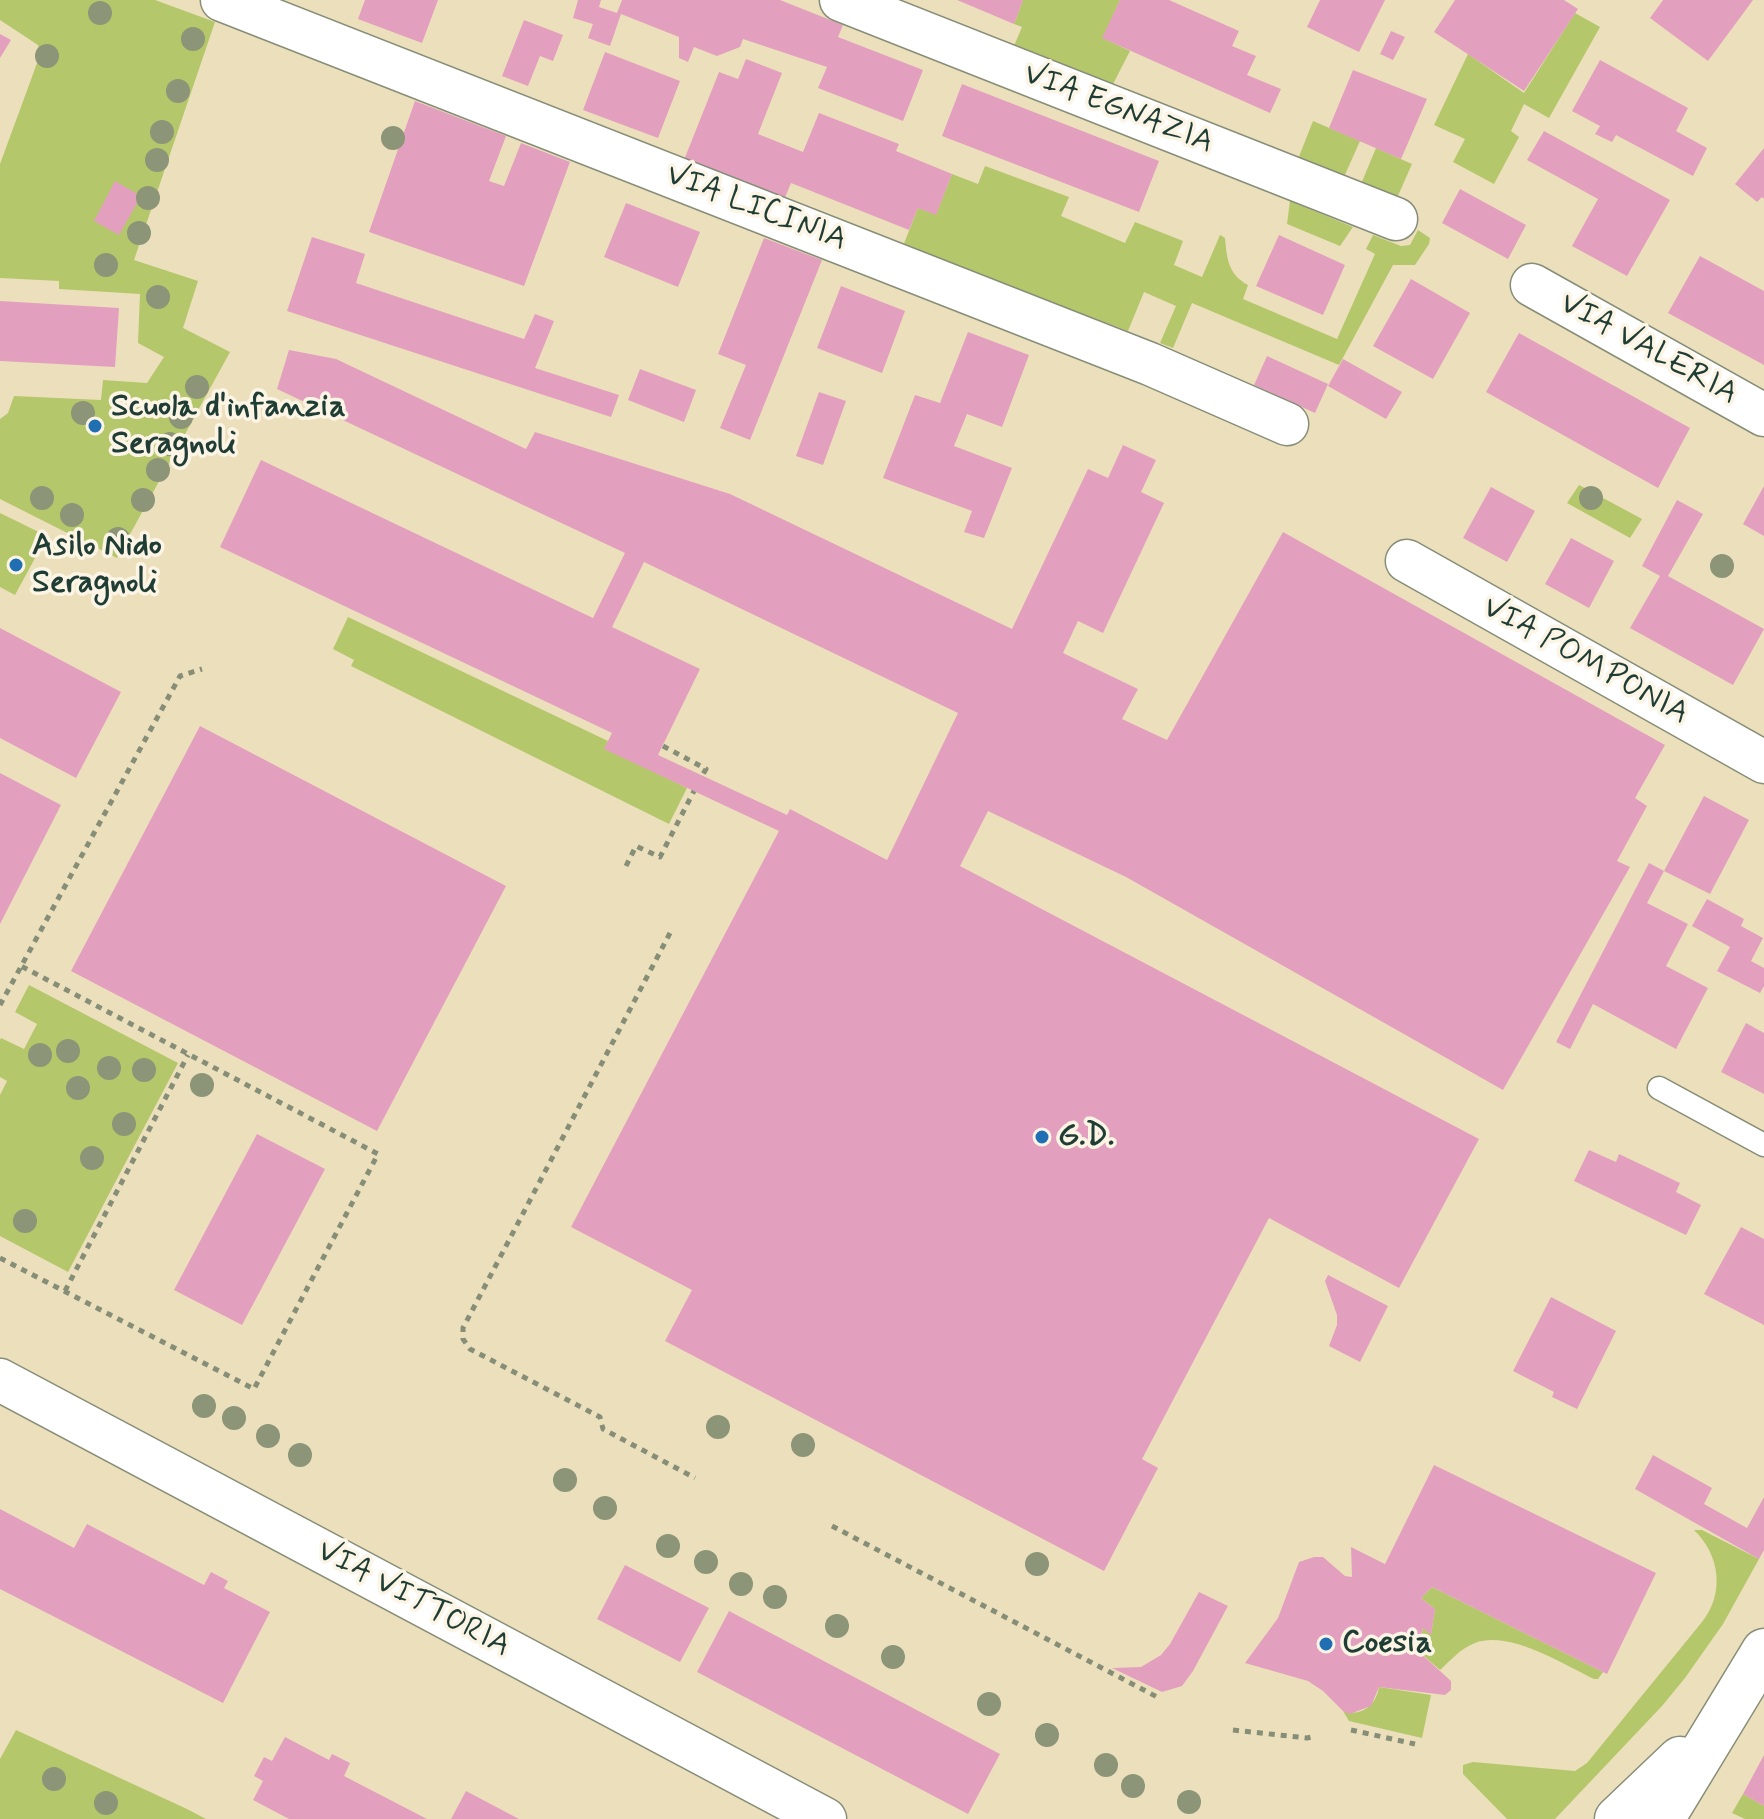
<!DOCTYPE html>
<html>
<head>
<meta charset="utf-8">
<style>
	body { margin:0 }
	canvas { display:block; background:#ecdfbc }
</style>
</head>
<body>
<canvas width="1764" height="1819"></canvas>
<script>
const ctx = document.querySelector('canvas').getContext('2d');
ctx.lineJoin = 'round';
function fill(path, color) {
  ctx.fillStyle = color;
  ctx.fill(path, 'evenodd');
}
function trace(path, color, width, dash) {
  ctx.strokeStyle = color;
  ctx.lineWidth = width;
  ctx.lineCap = dash ? 'butt' : 'round';
  ctx.setLineDash(dash || []);
  ctx.stroke(path);
}
function drawText(font, color, halo, rows, align = 'center') {
  ctx.font = font + ' Mynerve,sans-serif';
  ctx.lineWidth = 7;
  ctx.setLineDash([]);
  ctx.textBaseline = 'middle';
  ctx.strokeStyle = halo;
  ctx.fillStyle = color;
  for (const [text, x, y, turn = 0] of rows) {
    ctx.save();
    ctx.translate(x, y);
    ctx.rotate((+turn || 0) * Math.PI / 180);
    ctx.textAlign = isNaN(turn) ? turn : align;
    if (halo) ctx.strokeText(text, 0, 0);
    ctx.fillText(text, 0, 0);
    ctx.restore();
  }
}
fill(new Path2D(`
	M0 0H155L215 22 134 260 198 281 183 328 230 352 117 558 0 499V419L8 413 14 396 101 400 103 380 147 383 164 357 138 343 140 294 59 289V281L0 278V164L40 55 38 45 0 20Z
	M1023 0H1120L1103 38 1130 51 1112 86 1014 46 1022 27 1014 24Z
	M1575 13 1600 27 1549 118 1524 104 1511 131 1519 137 1494 184 1453 162 1465 139 1434 125 1468 54 1524 93Z
	M1313 121 1360 141 1344 177 1298 159Z
	M1376 148 1412 164 1397 198 1361 184Z
	M985 166 1069 197 1061 216 1125 243 1135 222 1183 241 1174 265 1202 277 1220 235 1225 238C1227 259 1228 274 1248 285L1243 299 1337 339 1375 254 1366 249 1373 235 1401 246 1410 245 1418 230 1430 238 1429 244 1415 265H1393L1339 365 1192 303 1173 348 1160 343 1176 306 1144 292 1128 331 903 246 918 208 936 214 952 174 978 184Z
	M1290 201 1353 227 1340 246 1287 224Z
	M1579 485 1642 519 1630 538 1567 503Z
	M0 513 47 536 15 595 0 587Z
	M348 617 608 741 605 748 687 788 669 824 351 666 354 660 333 649Z
	M29 985 178 1063 68 1272 0 1236V1095L7 1081 0 1077V1040L1 1038 24 1049 37 1024 15 1012Z
	M1694 1530H1702L1759 1559 1723 1624 1685 1678 1662 1706 1555 1819H1507L1463 1774V1765L1473 1762 1575 1771 1587 1763 1702 1622C1725 1593 1720 1555 1694 1530Z
	M1432 1587 1603 1672 1598 1679H1594C1562 1664 1510 1630 1475 1643 1461 1648 1451 1660 1440 1670L1418 1651 1423 1628 1431 1634 1435 1609 1421 1598Z
	M1379 1687 1431 1695 1422 1738 1349 1721 1343 1711C1361 1717 1376 1706 1379 1687Z
	M16 1730 187 1809 206 1819H0V1759Z
	M1743 1794 1764 1806V1819H1745L1732 1813Z`), '#b5c76b');
fill(new Path2D(`
	M365 0H438L422 43 358 19Z
	M578 0H601L599 7 617 13 622 0H780L843 25 838 37 923 70 903 121 818 88 827 67 743 39 740 47 717 56 694 47 688 62 679 58V37L621 14 610 46 588 38 593 24 573 18Z
	M957 0H1023L1014 24Z
	M1120 0H1169L1239 31 1232 46 1256 56 1247 75 1281 89 1270 113 1102 38Z
	M1320 0H1385L1359 52 1307 27Z
	M1455 0H1564L1578 9 1524 91 1434 32Z
	M1663 0H1753L1708 61 1650 18Z
	M524 20 563 35 553 61 540 56 528 86 502 76Z
	M1391 31 1405 37 1393 60 1380 54Z
	M0 34 11 40 0 58Z
	M605 52 680 81 658 138 583 110Z
	M746 59 782 73 758 134 803 152 819 113 899 144 896 151 952 174 936 215 918 208 909 230 791 183 784 200 684 160 719 72 738 79Z
	M1600 60 1688 108 1676 131 1707 148 1693 176 1616 135 1612 142 1595 134 1600 126 1572 111Z
	M1353 70 1427 99 1401 159 1329 128Z
	M962 84 1159 161 1139 212 942 136Z
	M415 101 506 136 489 181 504 186 521 143 570 162 524 286 369 232Z
	M1544 131 1670 200 1627 276 1572 246 1598 199 1527 160Z
	M1764 148V199L1762 197 1757 202 1735 184Z
	M115 181 141 196 119 235 94 221Z
	M1460 189 1526 225 1508 259 1442 223Z
	M626 203 700 232 678 287 604 257Z
	M1279 235 1345 265 1323 315 1256 286Z
	M312 237 365 254 356 283 524 339 535 314 554 321 535 368 619 395 611 417 287 311Z
	M764 238 822 260 750 440 720 428 746 365 718 354Z
	M1700 256 1764 291V365L1668 313Z
	M1411 279 1470 313 1433 379 1373 346Z
	M841 286 905 311 882 373 817 348Z
	M0 301 119 308 115 367 0 361Z
	M968 332 1029 355 1002 427 967 414 954 446 1012 468 984 538 964 532 972 511 883 478 915 395 940 403Z
	M1519 333 1690 428 1658 488 1486 392Z
	M289 350 336 359 526 449 535 432 730 494 1012 629 1088 469 1108 478 1123 445 1156 460 1141 492 1164 503 1103 633 1078 621 1063 653 1138 689 1122 719 1167 740 1283 532 1665 745 1635 798 1647 806 1617 861 1630 867 1503 1090 1126 877 988 811 960 866 1479 1139 1399 1288 1269 1218 1142 1459 1158 1468 1104 1571 665 1341 692 1290 571 1227 779 831 604 749 612 733 220 547 261 460 593 618 625 553 277 389ZM644 562 958 713 887 860 790 809 787 815 658 755 700 669 612 627Z
	M1267 356 1328 384 1315 413 1254 385Z
	M1343 359 1402 392 1386 419 1328 386Z
	M640 369 696 390 684 422 628 400Z
	M819 392 846 401 823 465 796 456Z
	M1764 486V536L1743 524Z
	M1491 487 1535 511 1507 562 1463 538Z
	M1677 500 1703 514 1668 576 1764 629 1733 685 1630 628 1660 576 1642 566Z
	M1571 538 1614 561 1589 608 1545 584Z
	M0 628 121 692 76 778 0 738Z
	M200 726 506 886 377 1131 71 971Z
	M0 773 61 805 0 924Z
	M1704 796 1749 820 1710 894 1664 871Z
	M1649 863 1664 871 1647 903 1688 924 1666 966 1708 988 1676 1049 1593 1004 1570 1049 1556 1042Z
	M1707 899 1744 919 1741 926 1763 938 1751 961 1764 968V986L1760 993 1717 971 1730 947 1692 926Z
	M1746 1023 1764 1033V1094L1721 1072Z
	M257 1134 325 1169 242 1325 174 1290Z
	M1589 1150 1616 1162 1619 1154 1680 1183 1676 1192 1701 1205 1686 1235 1574 1181Z
	M1741 1227 1764 1239V1325L1704 1294Z
	M1328 1275 1388 1306 1360 1362 1329 1346 1337 1325V1315L1325 1281Z
	M1551 1297 1616 1331 1577 1409 1552 1397 1554 1392 1513 1371Z
	M1653 1455 1712 1488 1704 1504 1747 1528 1764 1497V1550L1759 1559 1635 1489Z
	M1434 1465 1656 1573 1607 1674 1432 1587 1421 1598 1435 1609 1431 1635 1423 1628 1418 1651 1451 1681V1690L1445 1695 1379 1687 1371 1706 1350 1714 1343 1711 1323 1691 1308 1681 1245 1663 1278 1618 1299 1562 1314 1557H1323L1345 1576 1352 1577 1351 1547 1385 1564Z
	M0 1509 74 1548 87 1524 204 1585 211 1572 228 1581 224 1588 270 1612 223 1703 0 1589Z
	M625 1565 709 1608 680 1662 597 1619Z
	M1199 1592 1228 1606 1193 1671 1182 1686 1162 1692 1112 1668 1141 1667 1161 1655 1170 1644Z
	M729 1611 1000 1754 968 1814 697 1672Z
	M285 1737 329 1760 332 1754 350 1763 344 1776 427 1819H289L253 1800 263 1781 254 1776 264 1757 272 1761Z
	M1764 1755V1806L1743 1794Z
	M466 1791 519 1819H451Z`), '#e3a0be');
const service = new Path2D(`
	M1659 1088 1764 1145`);
const minor = new Path2D(`
	M222 0 1150 364 1287 424
	M841 0 1396 219
	M1532 285 1764 415
	M1407 561 1764 762
	M0 1380 825 1819`);
const tertiary = new Path2D(`
	M1617 1819 1680 1759
	M1662 1819 1764 1651`);
trace(service, '#868e78', 25);
trace(minor, '#868e78', 45);
trace(tertiary, '#868e78', 47);
trace(new Path2D(`
	M663 746 706 769 702 776
	M626 866 636 846 660 857 694 791
	M670 933 463 1328V1339L470 1349 600 1417 603 1429 695 1478
	M0 1005 180 676 202 669
	M0 1258 254 1389 378 1154 21 966
	M65 1291 188 1055
	M832 1526 1159 1698
	M1233 1730 1307 1738 1316 1736
	M1351 1730 1415 1744`), '#868e78', 5, [6, 6]);
trace(service, '#fff', 22);
trace(minor, '#fff', 42);
trace(tertiary, '#fff', 44);
ctx.fillStyle = '#8c9577';
for (const [x, y] of [
	[100,13],
	[193,39],
	[47,56],
	[178,91],
	[162,132],
	[393,138],
	[157,160],
	[148,198],
	[139,233],
	[106,265],
	[158,297],
	[197,387],
	[83,413],
	[181,417],
	[170,444],
	[158,470],
	[42,498],
	[1591,498],
	[143,500],
	[72,515],
	[118,539],
	[1722,566],
	[68,1051],
	[40,1055],
	[109,1068],
	[144,1070],
	[202,1085],
	[78,1088],
	[124,1124],
	[92,1158],
	[25,1221],
	[204,1406],
	[234,1418],
	[718,1427],
	[268,1436],
	[803,1445],
	[300,1455],
	[565,1480],
	[605,1508],
	[668,1546],
	[706,1562],
	[1037,1564],
	[741,1584],
	[775,1597],
	[837,1626],
	[893,1657],
	[989,1704],
	[1047,1735],
	[1106,1765],
	[54,1779],
	[1133,1786],
	[1189,1802],
	[106,1803]
]) {
  ctx.beginPath();
  ctx.arc(x, y, 12, 0, 2 * Math.PI);
  ctx.fill();
}
for (const [x, y, r, color] of [
	[95,426,8,"#1f6fb2"],
	[16,565,8,"#1f6fb2"],
	[1042,1137,8,"#1f6fb2"],
	[1326,1644,8,"#1f6fb2"]
]) {
  const dot = new Path2D();
  dot.arc(x, y, r, 0, 2 * Math.PI);
  ctx.fillStyle = color;
  ctx.fill(dot);
  trace(dot, '#fcf5e5', 3);
}
drawText('32px', '#1f3d34', '#fcf5e5', [
	["VIA EGNAZIA",1118,110,21],
	["VIA LICINIA",756,209,21],
	["VIA VALERIA",1648,350,29],
	["VIA POMPONIA",1585,662,29],
	["VIA VITTORIA",413,1600,28]
]);
drawText('bold 32px', '#1f3d34', '#fcf5e5', [
	["Scuola d'infanzia",111,408],
	["Seragnoli",111,445],
	["Asilo Nido",32,547],
	["Seragnoli",32,584],
	["G.D.",1058,1137],
	["Coesia",1342,1644]
], 'left');
</script>
</body>
</html>
